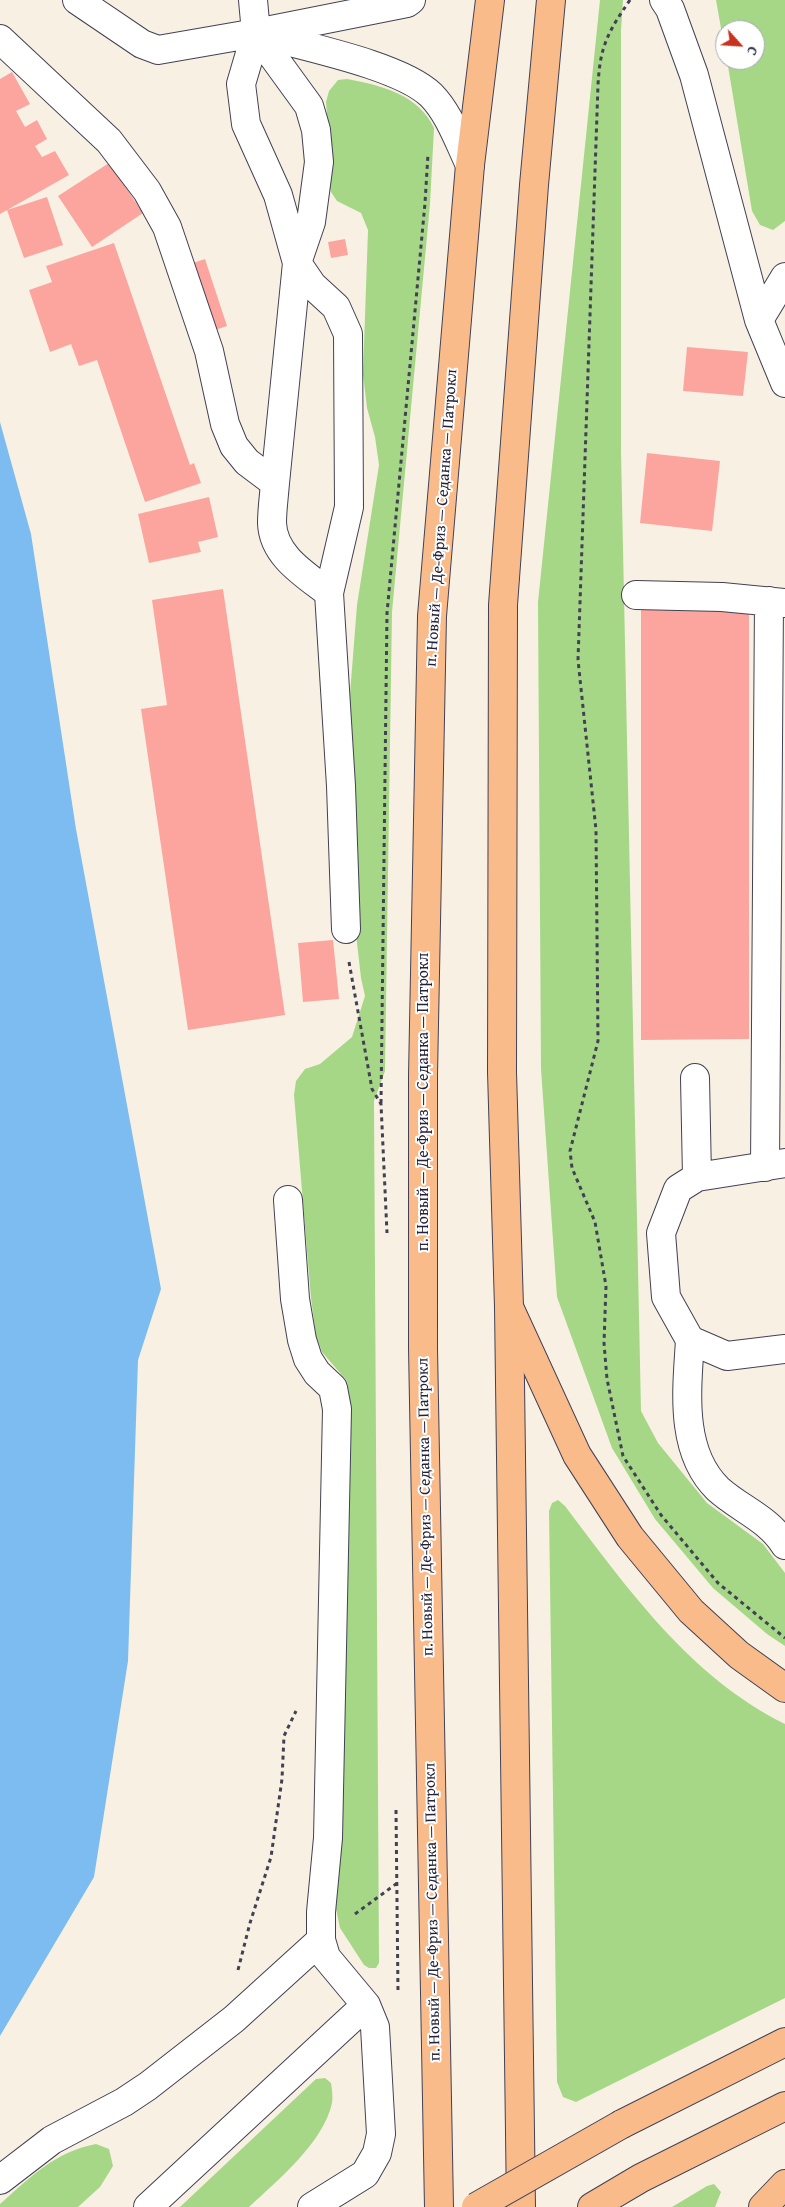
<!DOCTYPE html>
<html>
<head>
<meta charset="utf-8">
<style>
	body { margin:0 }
	#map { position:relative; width:785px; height:2207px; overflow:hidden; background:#f8f1e3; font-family:"Gentium Book Plus",serif }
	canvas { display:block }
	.north { position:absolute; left:715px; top:20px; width:50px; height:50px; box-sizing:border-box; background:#fff; border:1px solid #a7a7b1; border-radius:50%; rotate:116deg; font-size:14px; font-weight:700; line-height:20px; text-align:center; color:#22223b }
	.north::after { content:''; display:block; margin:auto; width:18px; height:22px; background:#c8321e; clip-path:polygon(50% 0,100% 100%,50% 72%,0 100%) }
</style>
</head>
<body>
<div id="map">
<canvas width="785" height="2207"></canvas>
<div class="north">С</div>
</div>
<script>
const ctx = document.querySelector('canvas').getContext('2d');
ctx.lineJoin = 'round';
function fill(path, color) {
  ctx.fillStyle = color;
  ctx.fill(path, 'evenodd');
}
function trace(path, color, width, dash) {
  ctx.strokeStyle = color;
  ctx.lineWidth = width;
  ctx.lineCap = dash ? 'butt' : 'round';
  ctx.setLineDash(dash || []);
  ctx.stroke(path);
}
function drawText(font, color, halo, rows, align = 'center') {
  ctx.font = font + ' "Gentium Book Plus",serif';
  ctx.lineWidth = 4;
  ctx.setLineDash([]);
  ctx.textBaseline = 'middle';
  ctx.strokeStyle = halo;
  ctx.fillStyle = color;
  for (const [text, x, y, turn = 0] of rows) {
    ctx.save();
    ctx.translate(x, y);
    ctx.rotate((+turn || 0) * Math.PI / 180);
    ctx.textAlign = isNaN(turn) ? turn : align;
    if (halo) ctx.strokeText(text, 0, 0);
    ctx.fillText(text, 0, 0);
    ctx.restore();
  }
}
fill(new Path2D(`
	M600 0H623L621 30V452L641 1411 658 1443 707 1503 763 1544 785 1573V1646L767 1634 713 1588 655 1519 612 1448 557 1297 541 1069 538 602Z
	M716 0H785V221L773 230 760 225 752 211 727 60H755V30H725V51Z
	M347 79C381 85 419 95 434 128L430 204 392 612 385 1071 374 1101 379 1963 376 1968H369L364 1965 340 1928 336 1909 341 1841 351 1409 347 1381 322 1352 316 1336 311 1298 294 1095 296 1081 305 1069 320 1064 352 1037 365 996 361 978 356 934 347 732 357 605 379 465 375 437 367 408 363 374 368 230 361 213 337 201 331 192 328 182V127L326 102 329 91 338 80Z
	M558 1500 565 1506C627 1588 690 1677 785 1724V1998L576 2102 563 2097 557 2082 549 1511 552 1503Z
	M325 2078 331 2083C332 2089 333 2097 332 2103 324 2142 277 2181 249 2207H180L316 2079Z
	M96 2144 109 2149 113 2166 100 2187 78 2207H0V2204C31 2177 54 2152 96 2144Z
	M714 2184 721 2192 715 2207H672L707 2186Z`), '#a5d787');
fill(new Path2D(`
	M0 422 31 534 76 829 161 1289 138 1360 128 1661 94 1877 0 2036Z`), '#7dbcf1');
fill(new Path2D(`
	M12 72 30 104 16 111 25 127 37 120 47 139 35 146 42 157 55 151 69 175 0 214V79Z
	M109 163 143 213 92 247 58 196Z
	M47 197 63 245 24 258 7 210Z
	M345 239 348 255 331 258 328 242Z
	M114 243 190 465 194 463 201 483 145 502 97 360 79 366 71 344 50 352 29 290 52 282 46 266Z
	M205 259 227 326 206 333 184 266Z
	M687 347 748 352 743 396 683 391Z
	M647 453 720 461 712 531 640 523Z
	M209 497 218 537 198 542 201 552 149 563 138 514Z
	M223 589 285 1015 188 1030 141 709 167 705 152 600Z
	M749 606V1039L641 1040V607Z
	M333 940 339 999 303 1002 298 943Z`), '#fca59f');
const minor = new Path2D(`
	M77 0 142 44 158 50 256 33
	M253 0 256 33 241 84 246 124 278 195 297 263 312 285 336 307 348 334 349 507 329 593 341 786 346 929
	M411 0 407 3 256 33C301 46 400 65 431 95 449 113 459 142 470 165
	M664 0 670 9 694 75 759 320 785 383
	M256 33 309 106 316 130 319 162 311 222 297 263 275 483
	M0 39 109 141 147 191 167 227 209 351 225 424 234 446 247 462 275 483C274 496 272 510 272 523 273 556 306 575 329 593
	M759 320 785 277
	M636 595 722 597 785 603
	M695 1078 697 1177
	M785 1163 697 1177 678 1189 661 1233 666 1297 690 1340 727 1356 785 1349
	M765 1167 769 601
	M288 1200 295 1299 302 1340 308 1359 317 1373 333 1388 337 1409 328 1838 321 1912V1940L326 1957 366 2005 375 2027 381 2134 377 2153 365 2174 312 2207
	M690 1340C687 1389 679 1451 718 1489 740 1509 768 1518 785 1545
	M0 2180 52 2140 124 2102 148 2086 234 2019 321 1940
	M148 2207 366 2005`);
const major = new Path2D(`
	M439 2207 423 1348V1075L432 616 470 165 490 0
	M521 2207 509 1307 502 1072 503 605 534 185 551 0`);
const highway = new Path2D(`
	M509 1307 577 1455 630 1537 691 1611 739 1655 785 1688
	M622 2124 785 2042
	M592 2207 641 2178 785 2106
	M763 2207 785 2184`);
trace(minor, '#424154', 30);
trace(major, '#424154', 30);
trace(highway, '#424154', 30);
trace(new Path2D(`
	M630 0C608 32 600 46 598 85L578 660 596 830 598 1041 570 1151 572 1168 595 1222 606 1286 604 1343 607 1379 623 1456 661 1515 718 1583 785 1638
	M349 962 372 1089 381 1104 387 1233
	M381 1103 387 613 425 203 428 154
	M396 1810 398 1991
	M355 1914 396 1884
	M238 1970 250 1923 271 1857 282 1779 284 1736 296 1711`), '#424154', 3, [4, 4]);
trace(minor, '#fff', 28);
trace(major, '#fabb8b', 28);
trace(highway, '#fabb8b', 28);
const highwayBridge = new Path2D(`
	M476 2207 622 2124`);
trace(highwayBridge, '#424154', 30, []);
trace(highwayBridge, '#fabb8b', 28);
drawText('16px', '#22223b', '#fff', [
	["п. Новый — Де-Фриз — Седанка — Патрокл",442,518,-86],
	["п. Новый — Де-Фриз — Седанка — Патрокл",424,1102,-90],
	["п. Новый — Де-Фриз — Седанка — Патрокл",426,1507,-91],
	["п. Новый — Де-Фриз — Седанка — Патрокл",433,1912,-91]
]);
</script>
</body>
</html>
